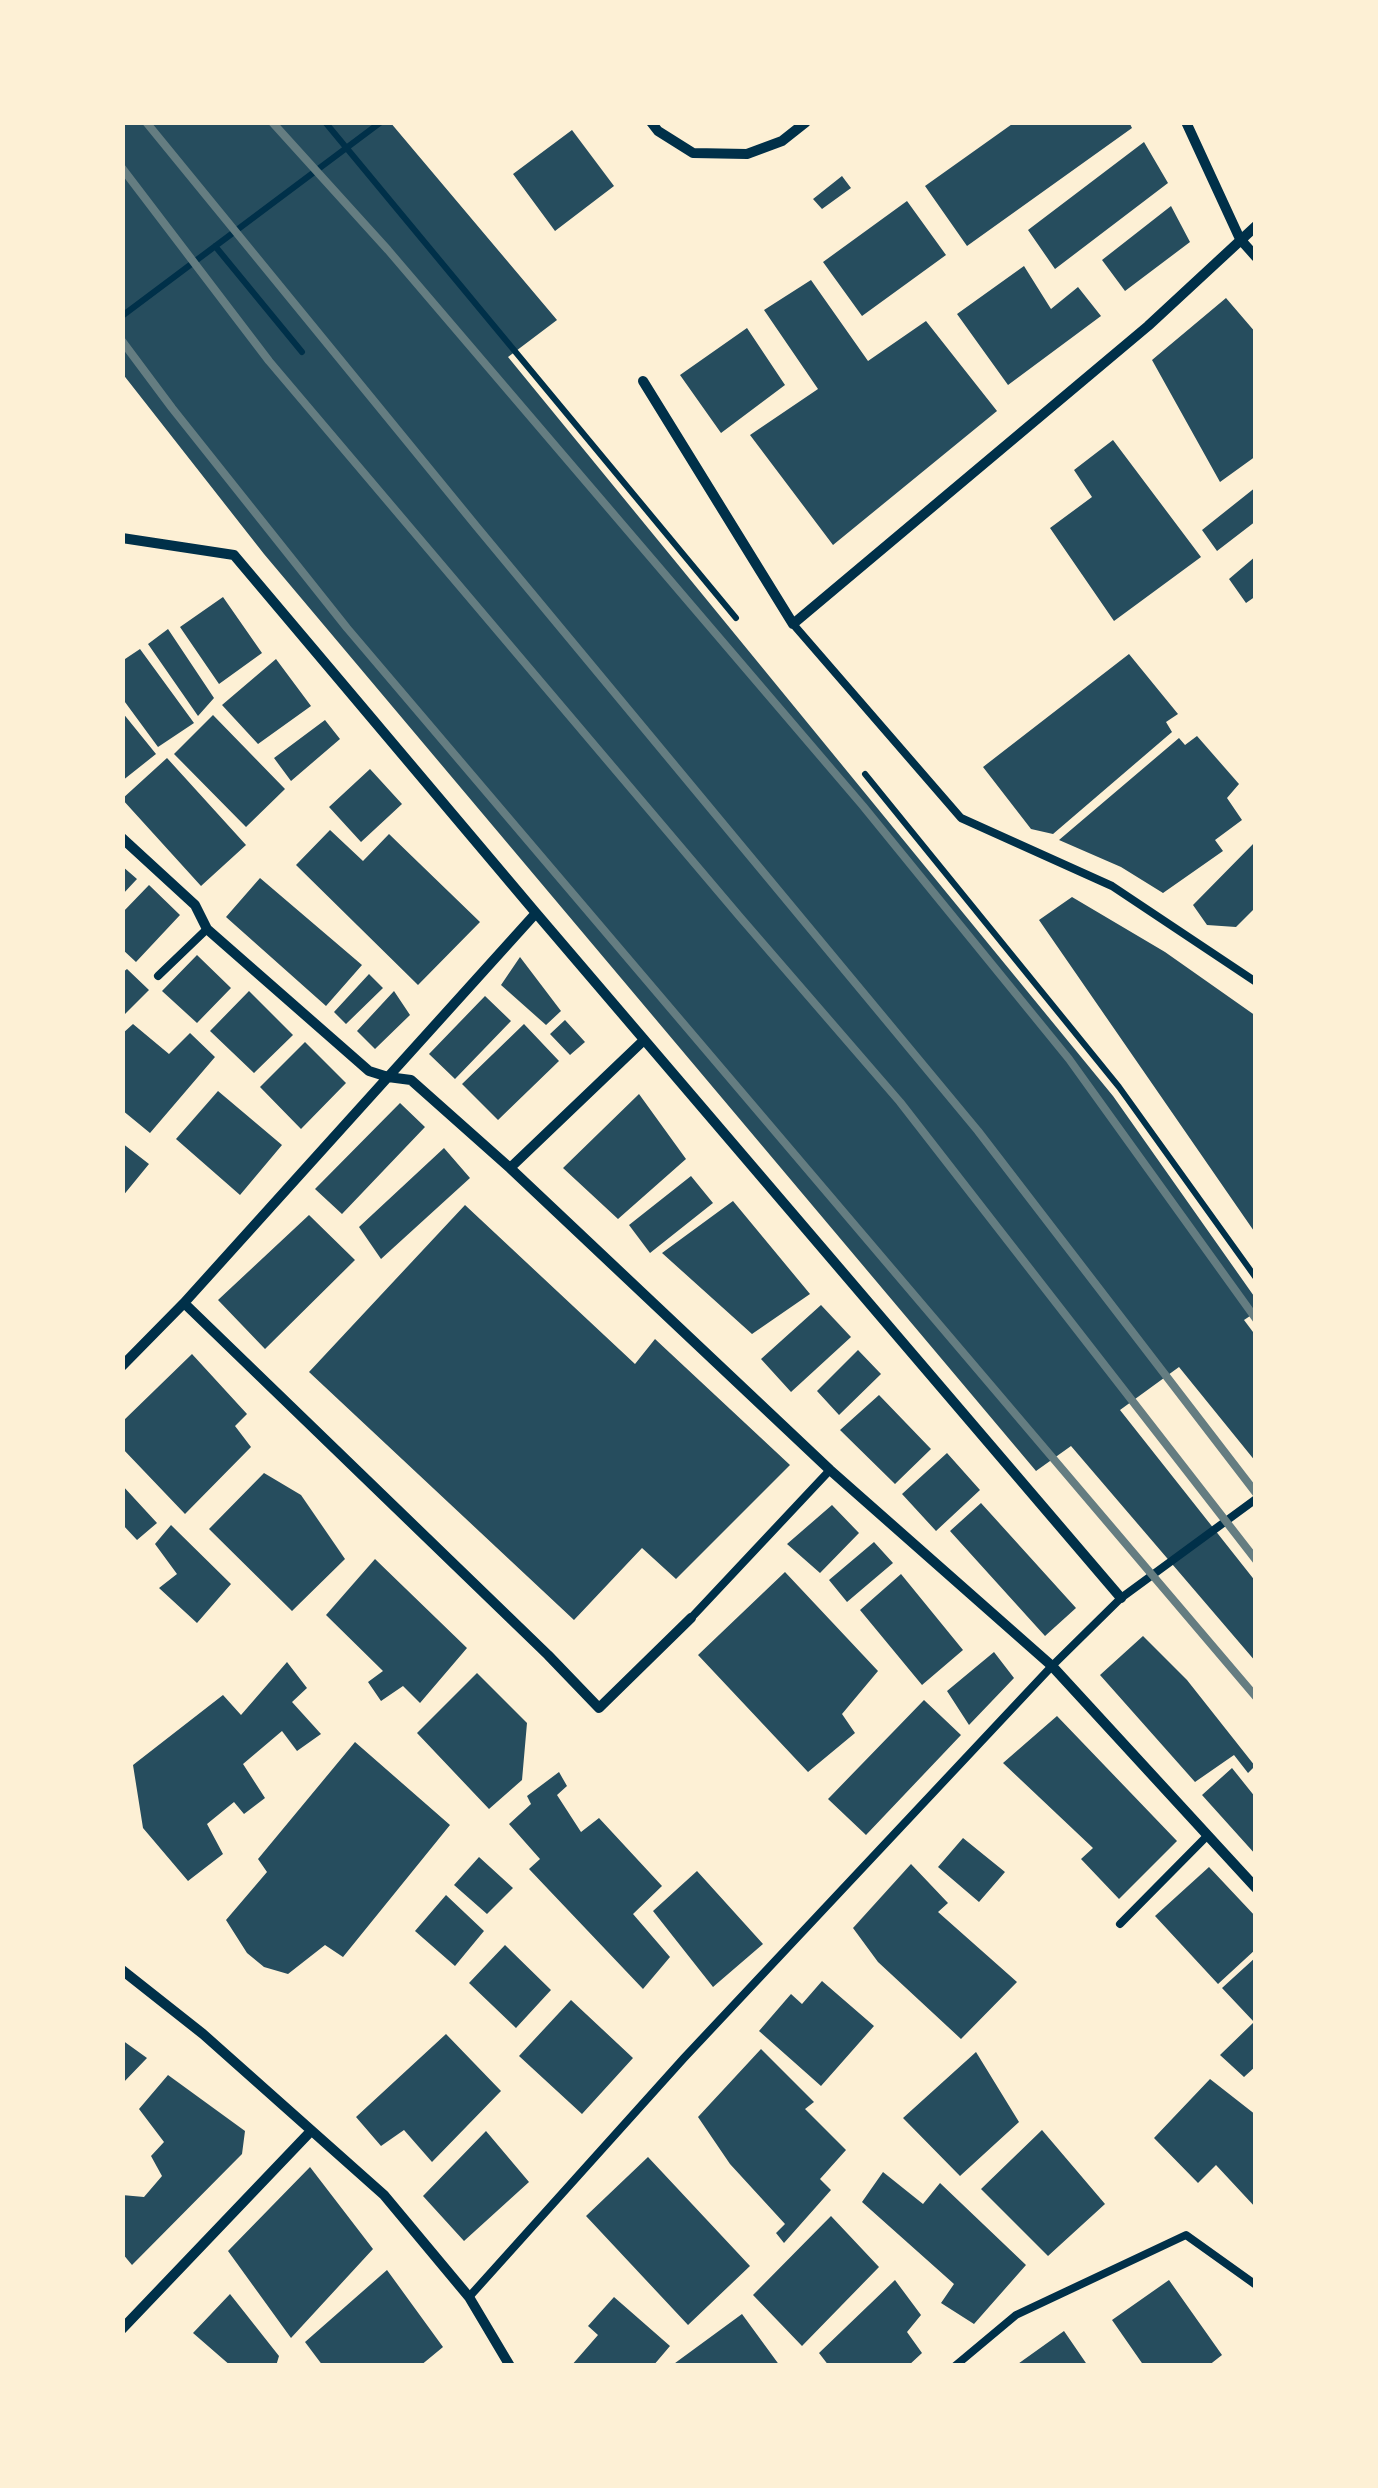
<!DOCTYPE html>
<html>
<head>
<meta charset="utf-8">
<style>
	body { margin:0 }
	#map { position:relative; width:1378px; height:2488px; overflow:hidden; background:#fdf0d5; font-family:"Asap Condensed",sans-serif }
	canvas { display:block }
	.frame { position:absolute; inset:0; border:125px solid #fdf0d5; pointer-events:none }
</style>
</head>
<body>
<div id="map">
<canvas width="1378" height="2488"></canvas>
<div class="frame"></div>
</div>
<script>
const ctx = document.querySelector('canvas').getContext('2d');
ctx.lineJoin = 'round';
function fill(path, color) {
  ctx.fillStyle = color;
  ctx.fill(path, 'evenodd');
}
function trace(path, color, width, dash) {
  ctx.strokeStyle = color;
  ctx.lineWidth = width;
  ctx.lineCap = dash ? 'butt' : 'round';
  ctx.setLineDash(dash || []);
  ctx.stroke(path);
}
fill(new Path2D(`
	M122 122H390L557 320 508 357 1113 1096 1256 1299V1312L1244 1320 1256 1336V1462L1179 1367 1120 1410 1256 1582V1662L1071 1446 1036 1471 264 554 122 373Z
	M1015 122H1129L1132 128 967 246 925 186Z
	M572 130 614 186 555 231 513 174Z
	M1144 142 1168 183 1055 269 1028 230Z
	M842 176 851 188 822 209 813 199Z
	M907 201 946 255 862 316 823 262Z
	M1171 206 1190 242 1125 291 1102 260Z
	M1024 266 1051 309 1078 287 1101 316 1008 385 957 314Z
	M811 280 868 361 926 321 997 411 833 545 750 435 818 389 764 310Z
	M1226 298 1256 333V456L1220 482 1152 360Z
	M747 328 785 385 721 433 680 375Z
	M1113 440 1201 557 1114 621 1050 528 1092 497 1074 470Z
	M1256 487V521L1217 551 1202 530Z
	M1256 556V596L1246 603 1229 579Z
	M223 597 262 653 219 684 180 627Z
	M168 629 214 698 198 716 148 644Z
	M140 649 194 723 158 747 122 698V661Z
	M1129 654 1178 714 1166 722 1172 732 1053 834 1031 829 983 767Z
	M276 659 311 706 258 744 222 705Z
	M122 712 156 754 122 781Z
	M213 715 285 789 246 827 174 754Z
	M325 720 340 739 291 781 274 758Z
	M1197 736 1239 784 1227 798 1242 820 1215 840 1223 851 1163 893 1121 867 1059 840 1179 738 1185 745Z
	M167 758 246 845 201 886 122 799Z
	M370 769 402 804 361 842 329 807Z
	M330 830 363 861 389 834 480 922 418 985 296 865Z
	M1256 841V907L1236 927 1207 925 1193 905Z
	M122 866 137 879 122 895Z
	M260 878 362 965 326 1006 226 917Z
	M149 885 180 915 136 962 122 949V913Z
	M1072 897 1165 952 1256 1016V1234L1039 920Z
	M197 955 231 988 197 1023 162 991Z
	M520 957 561 1011 546 1025 501 985Z
	M127 969 149 990 122 1017V973Z
	M369 974 383 988 346 1024 334 1012Z
	M249 991 293 1035 254 1073 210 1031Z
	M394 991 410 1015 375 1049 357 1031Z
	M485 996 511 1021 455 1079 429 1054Z
	M565 1020 585 1042 570 1055 550 1034Z
	M133 1024 169 1054 190 1033 215 1057 150 1133 122 1110V1034Z
	M524 1024 559 1061 498 1120 462 1084Z
	M305 1042 346 1083 301 1129 260 1087Z
	M218 1091 282 1145 240 1195 176 1139Z
	M639 1094 686 1159 618 1219 563 1168Z
	M400 1103 425 1127 342 1214 315 1189Z
	M122 1143 149 1164 122 1197Z
	M444 1148 470 1178 381 1259 359 1227Z
	M691 1176 713 1203 650 1253 629 1225Z
	M733 1201 810 1294 752 1334 662 1253Z
	M465 1205 635 1364 655 1339 790 1465 676 1579 642 1548 574 1620 309 1372Z
	M309 1215 355 1260 265 1349 218 1300Z
	M821 1305 851 1337 791 1392 761 1359Z
	M858 1350 881 1374 839 1415 817 1391Z
	M192 1354 247 1414 235 1426 251 1447 185 1514 122 1448V1422Z
	M879 1395 931 1449 895 1484 840 1430Z
	M947 1453 980 1490 936 1531 902 1494Z
	M264 1473 301 1495 345 1559 292 1611 209 1529Z
	M122 1485 157 1523 137 1540 122 1524Z
	M981 1503 1076 1608 1045 1636 950 1531Z
	M832 1505 859 1533 820 1573 787 1544Z
	M171 1525 231 1584 197 1623 159 1588 177 1574 155 1544Z
	M874 1542 893 1563 847 1602 829 1580Z
	M375 1559 467 1648 420 1703 403 1686 381 1701 368 1682 383 1671 326 1615Z
	M785 1572 878 1671 842 1714 855 1733 808 1772 698 1655Z
	M901 1574 963 1650 922 1685 860 1610Z
	M1143 1636 1187 1680 1255 1766 1248 1773 1234 1755 1195 1782 1100 1675Z
	M994 1652 1014 1678 969 1725 947 1691Z
	M287 1662 307 1688 292 1702 321 1734 297 1751 282 1731 243 1764 265 1798 244 1814 234 1802 207 1824 223 1854 188 1881 143 1828 133 1765 223 1695 241 1715Z
	M477 1673 527 1723 522 1780 489 1809 417 1733Z
	M924 1700 961 1735 866 1835 828 1799Z
	M1057 1716 1177 1841 1119 1899 1081 1859 1093 1848 1003 1763Z
	M355 1742 450 1825 343 1957 325 1945 288 1974 264 1967 247 1953 226 1920 267 1872 258 1859Z
	M1232 1768 1256 1798V1855L1202 1795Z
	M559 1772 567 1786 557 1795 581 1832 599 1818 662 1886 633 1914 670 1957 643 1989 529 1869 540 1859 509 1824 531 1804 527 1796Z
	M963 1838 1005 1872 979 1902 938 1867Z
	M479 1857 513 1888 487 1914 454 1885Z
	M911 1864 948 1903 938 1912 1017 1982 961 2039 878 1962 853 1928Z
	M1209 1867 1256 1917V1949L1218 1984 1155 1916Z
	M697 1871 763 1944 713 1987 653 1911Z
	M446 1895 484 1931 455 1966 415 1931Z
	M505 1945 551 1990 516 2028 469 1983Z
	M1256 1957V2066L1244 2077 1220 2055 1254 2022 1222 1988Z
	M822 1981 874 2026 821 2086 759 2031 791 1994 802 2004Z
	M571 2000 633 2058 582 2114 519 2056Z
	M446 2034 501 2091 432 2162 404 2130 381 2146 356 2117Z
	M122 2040 147 2058 122 2084Z
	M761 2049 814 2102 805 2109 846 2150 820 2179 831 2190 784 2243 776 2233 785 2224 730 2164 698 2117Z
	M976 2052 1019 2122 960 2176 903 2118Z
	M168 2075 245 2131 242 2154 132 2265 122 2253V2195L144 2197 162 2176 151 2156 164 2142 139 2109Z
	M1210 2079 1256 2115V2208L1216 2165 1198 2183 1154 2138Z
	M1042 2130 1105 2204 1048 2256 981 2189Z
	M486 2131 529 2182 464 2241 423 2196Z
	M648 2157 750 2266 688 2325 586 2216Z
	M310 2167 373 2249 291 2338 228 2251Z
	M883 2172 923 2204 940 2183 1026 2265 974 2324 941 2303 954 2284 862 2202Z
	M831 2216 879 2267 802 2346 753 2295Z
	M387 2270 443 2347 420 2366H323L305 2342Z
	M895 2280 921 2315 907 2332 922 2353 908 2366H829L819 2353Z
	M1169 2280 1222 2355 1208 2366H1144L1112 2320Z
	M230 2294 279 2356 276 2366H231L193 2333Z
	M614 2297 670 2346 653 2366H571L598 2335 588 2326Z
	M742 2314 780 2366H671Z
	M1064 2331 1088 2366H1015Z`), '#264d5e');
trace(new Path2D(`
	M325 122 736 618
	M215 246 302 352
	M122 316 381 122
	M865 774 1119 1087 1256 1278`), '#003049', 6);
trace(new Path2D(`
	M793 624 961 818 1112 886 1256 982
	M158 976 207 929
	M691 1618 830 1470
	M1120 1924 1207 1836
	M469 2297 684 2058 1052 1666 1121 1598 1256 1499
	M955 2366 1016 2315 1186 2235 1256 2285`), '#003049', 8);
trace(new Path2D(`
	M651 122 658 131 693 153 747 154 782 141 806 122
	M1186 122 1240 239 1256 257
	M643 381 793 624 1148 326 1256 226
	M122 538 234 555 536 913 1121 1598
	M122 838 195 905 207 929 369 1071 388 1077 536 913
	M510 1168 644 1040
	M184 1303 548 1655 599 1708 691 1618
	M122 1366 184 1303 388 1077 411 1080 510 1168 830 1470 1052 1666 1256 1888
	M122 1970 203 2034 384 2195 469 2297 510 2366
	M122 2329 311 2131`), '#003049', 10);
trace(new Path2D(`
	M146 122 477 527 978 1131 1256 1493
	M272 122 388 250 863 806 1069 1059 1256 1319
	M122 168 269 361 740 917 900 1102 1256 1560
	M122 341 172 408 347 628 1256 1697`), '#657d81', 8);
</script>
</body>
</html>
